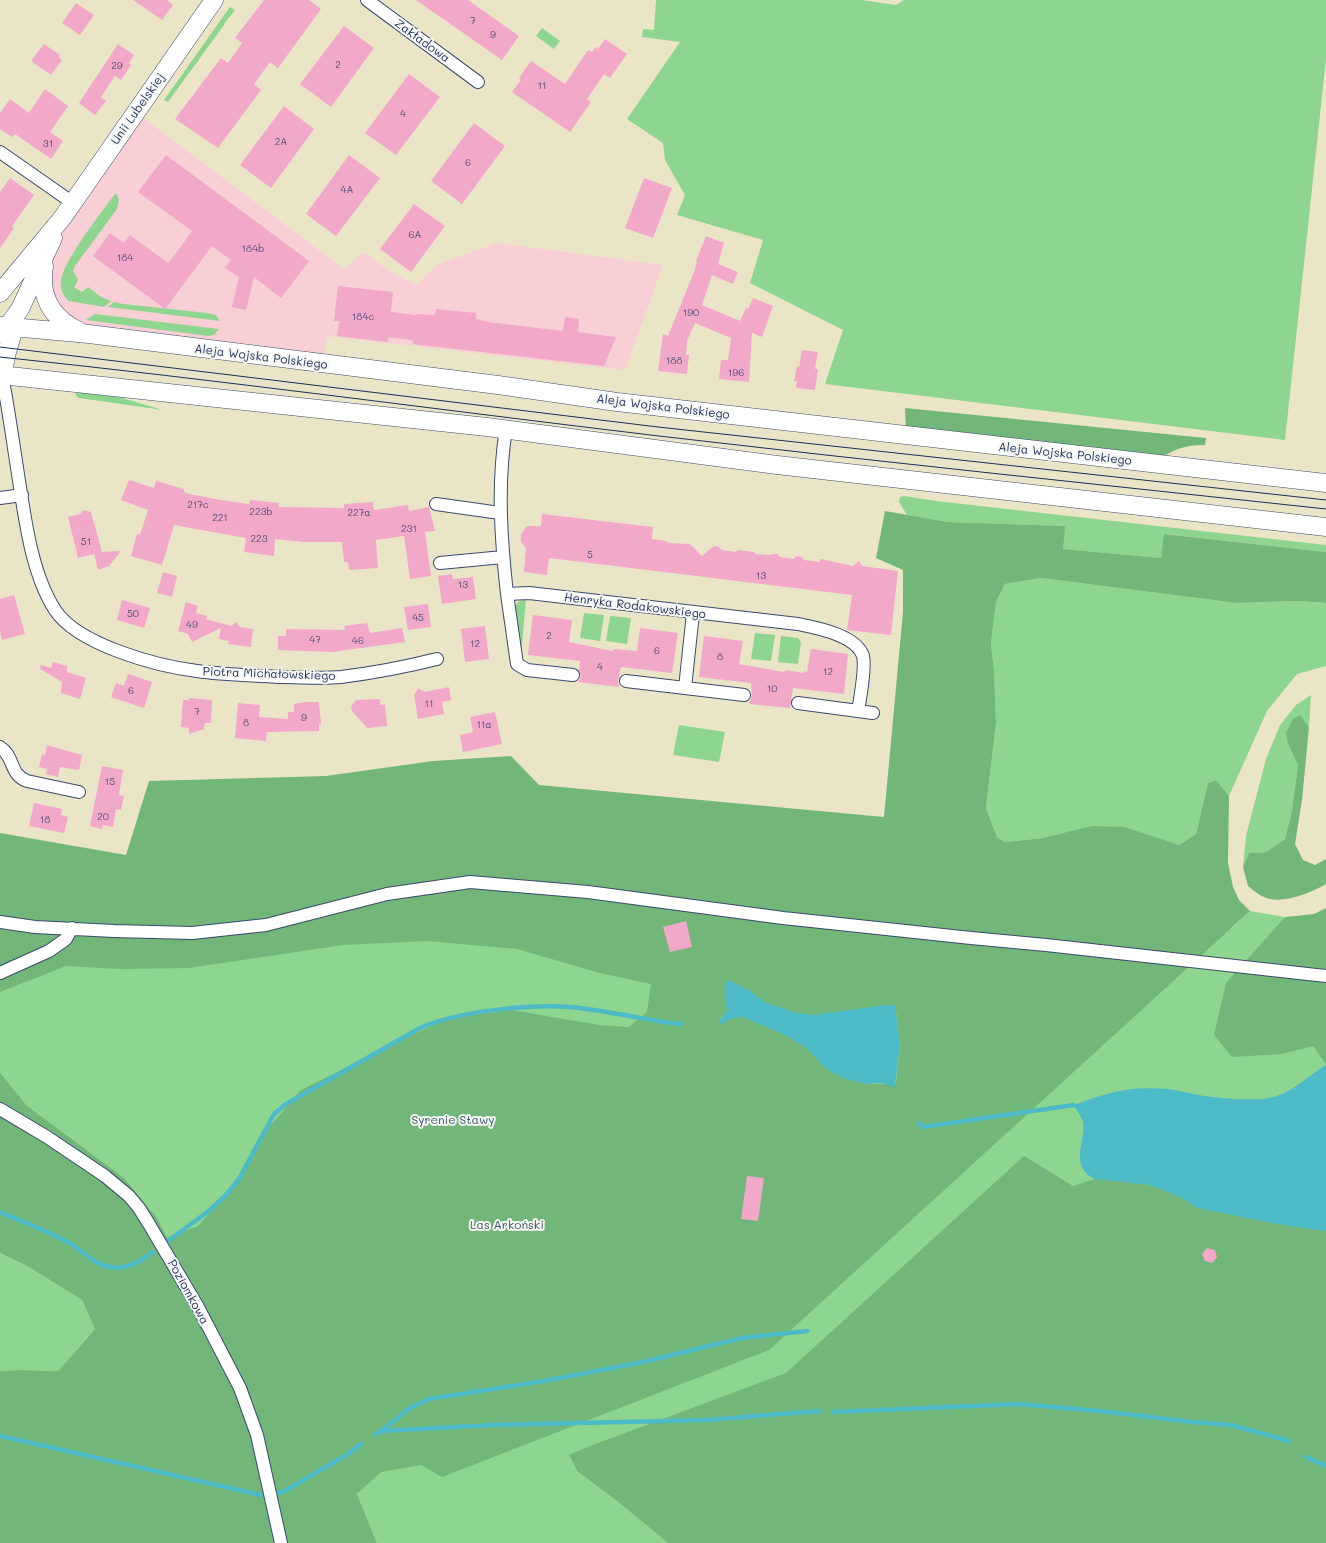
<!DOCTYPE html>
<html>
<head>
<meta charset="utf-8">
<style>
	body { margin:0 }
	canvas { display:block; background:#ebe5c7 }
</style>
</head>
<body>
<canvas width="1326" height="1543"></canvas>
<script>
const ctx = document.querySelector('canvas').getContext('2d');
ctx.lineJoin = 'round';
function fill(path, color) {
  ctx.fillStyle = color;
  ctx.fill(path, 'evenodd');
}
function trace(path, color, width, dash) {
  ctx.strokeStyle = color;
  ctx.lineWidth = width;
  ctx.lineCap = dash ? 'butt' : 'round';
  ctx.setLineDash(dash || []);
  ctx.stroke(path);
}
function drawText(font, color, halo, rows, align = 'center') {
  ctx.font = font + ' Mali,sans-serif';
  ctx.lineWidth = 4;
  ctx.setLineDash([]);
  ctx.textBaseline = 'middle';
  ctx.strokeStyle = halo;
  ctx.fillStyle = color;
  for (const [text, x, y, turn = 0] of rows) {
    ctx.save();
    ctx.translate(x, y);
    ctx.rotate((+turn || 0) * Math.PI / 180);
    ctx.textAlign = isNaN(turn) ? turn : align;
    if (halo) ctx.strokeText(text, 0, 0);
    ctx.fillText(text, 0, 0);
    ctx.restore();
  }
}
fill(new Path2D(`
	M138 114 345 270 363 252 394 274 417 285 437 265 497 243 663 265 625 370 327 336 323 358 83 329 49 301V255L64 226Z`), '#f7cfd4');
fill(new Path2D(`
	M656 0H862L896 5 904 0H1326V59L1285 440 825 384 843 330 750 283 763 240 677 215 685 195 665 160 663 143 627 119 680 42 642 37 643 29 654 30Z
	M230 7 235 10 224 24V25L168 102 164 100Z
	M542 28 560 41 554 49 536 36Z
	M117 194 119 201 117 209 75 266 73 271 78 280 74 287 82 292 88 287 101 297 111 301 104 307 69 301C63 296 60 289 61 281 63 261 101 213 114 195Z
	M114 302 123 304 207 313 216 315 220 321 108 307Z
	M95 314 219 329 214 335 208 336 86 320Z
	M76 392 119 397 163 410 79 398 76 396Z
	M904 496 936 501 1326 545V552L1165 534 1161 558 1062 549 1064 526 948 522 907 515 899 502 900 497Z
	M1041 578 1236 603 1298 601 1326 603V666L1297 674 1267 711 1229 796 1216 780 1208 783 1196 834 1179 845 1158 839 1043 838 1005 842 997 837 986 808 996 723 994 669 991 644 996 602 1005 584Z
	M526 599 521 657 514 608 518 602Z
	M584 613 604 615 600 641 580 638Z
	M610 616 631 618 627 644 606 641Z
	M755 633 775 635 771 661 751 659Z
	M781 636 798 638 801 642 798 664 778 662Z
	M1311 695 1309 727 1300 716 1288 744 1298 765 1292 810 1285 839 1266 852 1249 853 1243 867 1246 836 1266 759 1280 725 1296 705Z
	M679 725 725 732 719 762 673 755Z
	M540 789 1231 929 1250 911 1285 917 1272 932 1326 937V1476L570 1457 577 1471 618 1502 668 1543H377L357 1494 376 1476 0 1125V837L128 858Z
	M0 1253 27 1266 82 1300 95 1329 58 1371 19 1370 0 1371Z`), '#8ed58f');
fill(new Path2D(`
	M905 408 1206 438 1205 445C1186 445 1178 448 1162 457L906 429Z
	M885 511 948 522 1065 526 1063 549 1161 558 1164 534 1326 552V603L1298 601 1236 603 1041 578 1005 584 996 602 991 644 994 669 996 723 986 808 997 837 1005 842 1043 838 1092 826 1124 827 1179 845 1196 834 1208 783 1216 780 1229 796 1228 863 1233 887 1239 900 1250 911 769 1350 442 1477 421 1465 381 1472 357 1494 377 1543H0V1371L19 1370 58 1371 95 1329 82 1300 27 1266 0 1253V1073L27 1106 124 1178 157 1218 167 1238 198 1226 242 1177 259 1139 301 1090 441 1021 474 1015 511 1010 599 1025 629 1027 647 1012 651 984 600 973 517 949 427 941 343 945 189 968 121 969 66 966 0 992V833L126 855 149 781 326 776 433 761 511 756 539 785 884 817 903 612V570L876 558ZM729 980 750 991 766 1003 797 1013 813 1015 886 1005 896 1011 900 1044 896 1084H865L828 1070 805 1047 787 1036 743 1017 719 1020 728 1010 726 984Z
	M1300 715 1309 727 1302 800 1295 844 1303 860 1315 865 1326 859V884C1311 893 1281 905 1264 897 1259 895 1253 890 1248 886L1243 867 1249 853 1266 852 1285 839 1292 810 1298 765 1288 744 1286 733 1293 719Z
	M1326 908V1064L1313 1046 1282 1054 1232 1057 1214 1035 1226 983 1285 917 1314 914Z
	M1024 1156 1073 1186 1095 1179 1150 1185 1180 1197 1197 1208 1277 1224 1326 1231V1543H668L618 1502 577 1471 569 1455 590 1446 786 1373Z`), '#72b67a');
fill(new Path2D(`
	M729 980 750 991 766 1003 797 1013 813 1015 886 1005 895 1006 900 1044 895 1086 894 1087 881 1083 865 1084 843 1078 828 1070 805 1047 787 1036 743 1017 730 1019 719 1025V1021L728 1010 726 1006V983Z
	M1326 1065V1231L1277 1224 1197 1208 1180 1197 1150 1185 1095 1179C1068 1166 1086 1142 1083 1122 1082 1117 1076 1110 1074 1105 1109 1092 1129 1086 1167 1089 1177 1090 1188 1093 1198 1095 1216 1098 1257 1102 1274 1097 1293 1092 1309 1075 1326 1065Z`), '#4dbac7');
trace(new Path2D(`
	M919 1123 922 1127 1074 1105
	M0 1212C23 1222 49 1231 71 1244 80 1249 87 1257 96 1262 118 1274 136 1265 153 1252
	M168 1241 210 1210 227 1194 239 1179 274 1114 286 1104 420 1028C461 1010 543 1002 587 1009 609 1012 630 1016 652 1020 662 1021 672 1024 682 1024
	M833 1412 1018 1404 1100 1411 1192 1422 1231 1425 1289 1441
	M381 1431 410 1408 429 1399 544 1381 643 1362 742 1338 807 1331
	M376 1434 381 1431 494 1425 706 1420 819 1411
	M0 1436 261 1495
	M1306 1457 1326 1466
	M278 1493 285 1491 348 1454 361 1444`), '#4dbac7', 4.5);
fill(new Path2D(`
	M133 0H167L173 5 162 20Z
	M264 0H309L321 9 278 68 270 62 254 84 261 90 218 148 175 119 221 58 228 63 242 43 235 38Z
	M416 0H468L519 36 502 60Z
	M76 3 94 15 80 35 62 23Z
	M344 26 374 48 331 107 300 84Z
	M605 39 627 54 610 78 604 74 587 99 591 102 570 132 512 92 521 80 519 78 531 61 565 84 588 50 592 52 596 47 598 49Z
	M44 44 60 55 59 58 62 60 51 75 31 61Z
	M118 44 134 55 129 63 131 65 121 80 115 76 101 97 106 101 95 115 79 103Z
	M409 74 440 97 396 155 365 133Z
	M45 89 68 106 50 132 63 141 51 159 15 134 12 137 0 129V113L10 99 29 113Z
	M284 106 314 129 271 188 240 165Z
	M474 123 505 146 462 204 431 181Z
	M166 155 309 261 281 298 254 277 246 310 232 307 239 277 225 268 231 260 212 246 165 309 93 256 110 233 124 243 130 235 168 263 177 252 192 231 138 192Z
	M349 155 380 178 336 236 306 214Z
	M10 178 34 195 12 226 14 228 0 248V192Z
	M644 178 672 188 653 238 625 228Z
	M414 204 445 226 411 272 380 249Z
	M706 236 724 243 718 264 738 272 733 284 712 275 702 305 740 321 746 308 748 309 753 298 773 306 762 337 752 333 749 382 719 379 721 360H728L731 338 695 323 687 341 686 355H689L687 374 658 371 663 334 668 336 694 272 697 261H696Z
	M338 286 393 292 391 312 416 315V314L435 315 436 309 476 313V319L488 322 563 331 565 317 579 319 578 332 616 337 604 366 413 344V340L388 337V342L337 336 339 321H334Z
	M802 350 818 352 815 369H818L815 390 796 388 797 381H794L797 366 799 367Z
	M129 480 154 488 156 481 184 489V492L189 494 221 500 249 504 250 500 279 503 278 507 344 508V504L373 502 374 510 408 505 409 511 429 507 435 531 425 532 431 576 410 579 404 536 376 540 378 568 349 570 348 562H344L342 542H303L275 539 274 556 244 552 246 538 174 525 162 565 131 556 137 534 140 535 148 510 121 500Z
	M84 510 91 512 102 552 121 551 109 566 98 570 94 554 78 558 68 517 80 514Z
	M542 514 653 527 652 539 666 541 668 543 690 544 702 556 714 546 719 547 722 550 736 552 738 550 754 552 756 554 769 555 772 554H778L780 557 794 559 796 556 802 557 804 560 819 562 821 559 853 566 859 561 862 566 898 571 891 635 847 630 852 595 549 558 547 575 524 572 526 548 521 542V534L527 526H541Z
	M163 572 177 576 172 597 157 593Z
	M452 574 453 579 473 577 476 599 442 604 438 576Z
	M14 595 25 634 2 640 0 631V599Z
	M122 600 150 608 144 628 117 620Z
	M186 602 198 606 196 613 207 616 206 619 231 626 236 622 240 627 253 629 251 647 228 644 229 641 219 639 221 628 192 642 188 634 178 631Z
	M428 604 431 627 408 630 404 607Z
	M533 615 572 620 569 642 612 651 615 649 637 651 640 628 678 633 672 673 621 667 618 680 619 687 578 682 581 676 579 670 580 661 528 655Z
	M367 623 370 633 402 628 405 642 332 652 278 650V636H286V629L345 630 344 626Z
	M485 626 489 659 465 662 461 629Z
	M704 636 743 641 739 664 784 672 786 670 803 673 804 671 807 672 811 649 848 654 844 694 793 688 790 708 749 704 752 695 751 683 699 677Z
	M53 662 67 666V672L86 678 80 699 61 693 62 682 40 669 41 665 51 668Z
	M128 674 152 682 144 708 111 697 116 683 124 686Z
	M449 687 451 700 442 702 444 714 418 719 414 695 418 688 425 692Z
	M189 698 212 700 211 723H205L204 729 189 734V728L181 727 183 700H189Z
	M380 699V705L385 704 387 726 367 728 352 711 351 706 356 700Z
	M306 702H319L321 724H319V731L267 732 266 741 235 738 238 703 260 705 259 717 288 719V712H294V704Z
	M495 712 502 744 463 752 460 735 473 732 470 717Z
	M47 745 82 755 79 770 60 767 58 777 46 774 47 769 39 767 42 754 45 755Z
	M102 766 123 770 119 795 124 796 121 810 116 809 113 827 103 825 102 829 90 826Z
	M34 803 62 809 61 815 68 817 64 833 29 826Z
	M686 921 692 947 670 952 663 927Z
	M747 1176 764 1178 758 1221 741 1219Z
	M1207 1248 1215 1250 1217 1257 1212 1263 1205 1261 1202 1254Z`), '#f2a8c9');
const street = new Path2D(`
	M367 0 478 82
	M0 152 73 203
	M2 375C9 412 14 449 20 487 26 526 33 576 55 610 78 645 157 666 197 671 225 675 253 675 280 677 300 677 321 679 341 677 373 673 405 667 437 659
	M506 429C497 484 501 539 507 594L529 593 798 624C817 628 856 635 863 656 866 667 860 699 858 711
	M0 498 22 495
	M436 504 500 513
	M440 563 503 557
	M507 594 517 664 527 670 573 675
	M626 681 744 695
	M685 688 693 613
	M798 703 873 713
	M0 747C15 757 9 774 27 781L79 792
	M0 922 35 927 114 931 192 933 266 925 387 894 470 882 588 892 783 918 971 938 1046 945 1326 976
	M0 973 49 951 66 939 72 928
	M0 1109 47 1137 105 1176 129 1196 139 1208 149 1224 198 1307 240 1388 257 1435 281 1543`);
const secondary = new Path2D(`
	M44 266C39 296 51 318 79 331
	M0 293 63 217 214 0
	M0 326 89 334 498 385 617 402 1326 483
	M2 334 20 309 53 238
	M0 375 487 427 777 465 1326 527
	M2 375 7 352 16 322`);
trace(street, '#3a4a6e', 14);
trace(secondary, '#3a4a6e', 19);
trace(street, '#fff', 12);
trace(secondary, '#fff', 18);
trace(new Path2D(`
	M0 347 658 427 1326 500
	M0 357C220 380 440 410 659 436 881 462 1104 485 1326 509`), '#1b2f5e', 1);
drawText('10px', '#514d79', null, [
	["7",473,21],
	["9",493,35],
	["2",338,65],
	["29",117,66],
	["11",542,86],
	["4",403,114],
	["2A",281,142],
	["31",48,144],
	["6",468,163],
	["4A",347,190],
	["6A",415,235],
	["184b",253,249],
	["184",125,258],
	["190",691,313],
	["184c",363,317],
	["188",674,361],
	["196",736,373],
	["217c",198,505],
	["223b",261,512],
	["227a",359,513],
	["221",220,518],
	["231",409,529],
	["223",259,539],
	["51",86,542],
	["5",590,555],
	["13",761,576],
	["13",463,585],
	["50",133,614],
	["45",418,618],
	["49",192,625],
	["2",549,636],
	["47",315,640],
	["46",358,641],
	["12",475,644],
	["6",657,651],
	["8",720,657],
	["4",600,667],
	["12",828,672],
	["10",772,689],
	["6",131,691],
	["11",429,704],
	["7",197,712],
	["9",304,718],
	["8",246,723],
	["11a",484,725],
	["15",110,782],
	["20",103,817],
	["18",45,820]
]);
drawText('12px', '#1b2f5e', '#f6f6f2', [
	["Zakładowa",422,41,36],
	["Unii Lubelskiej",138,109,-55],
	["Aleja Wojska Polskiego",261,357,7],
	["Aleja Wojska Polskiego",663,407,7],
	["Aleja Wojska Polskiego",1065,454,6],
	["Henryka Rodakowskiego",635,606,7],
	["Piotra Michałowskiego",269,674,2],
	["Poziomkowa",188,1292,61]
]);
drawText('12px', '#38586a', '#f6f6f2', [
	["Syrenie Stawy",453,1120],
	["Las Arkoński",507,1225]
]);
</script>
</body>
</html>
